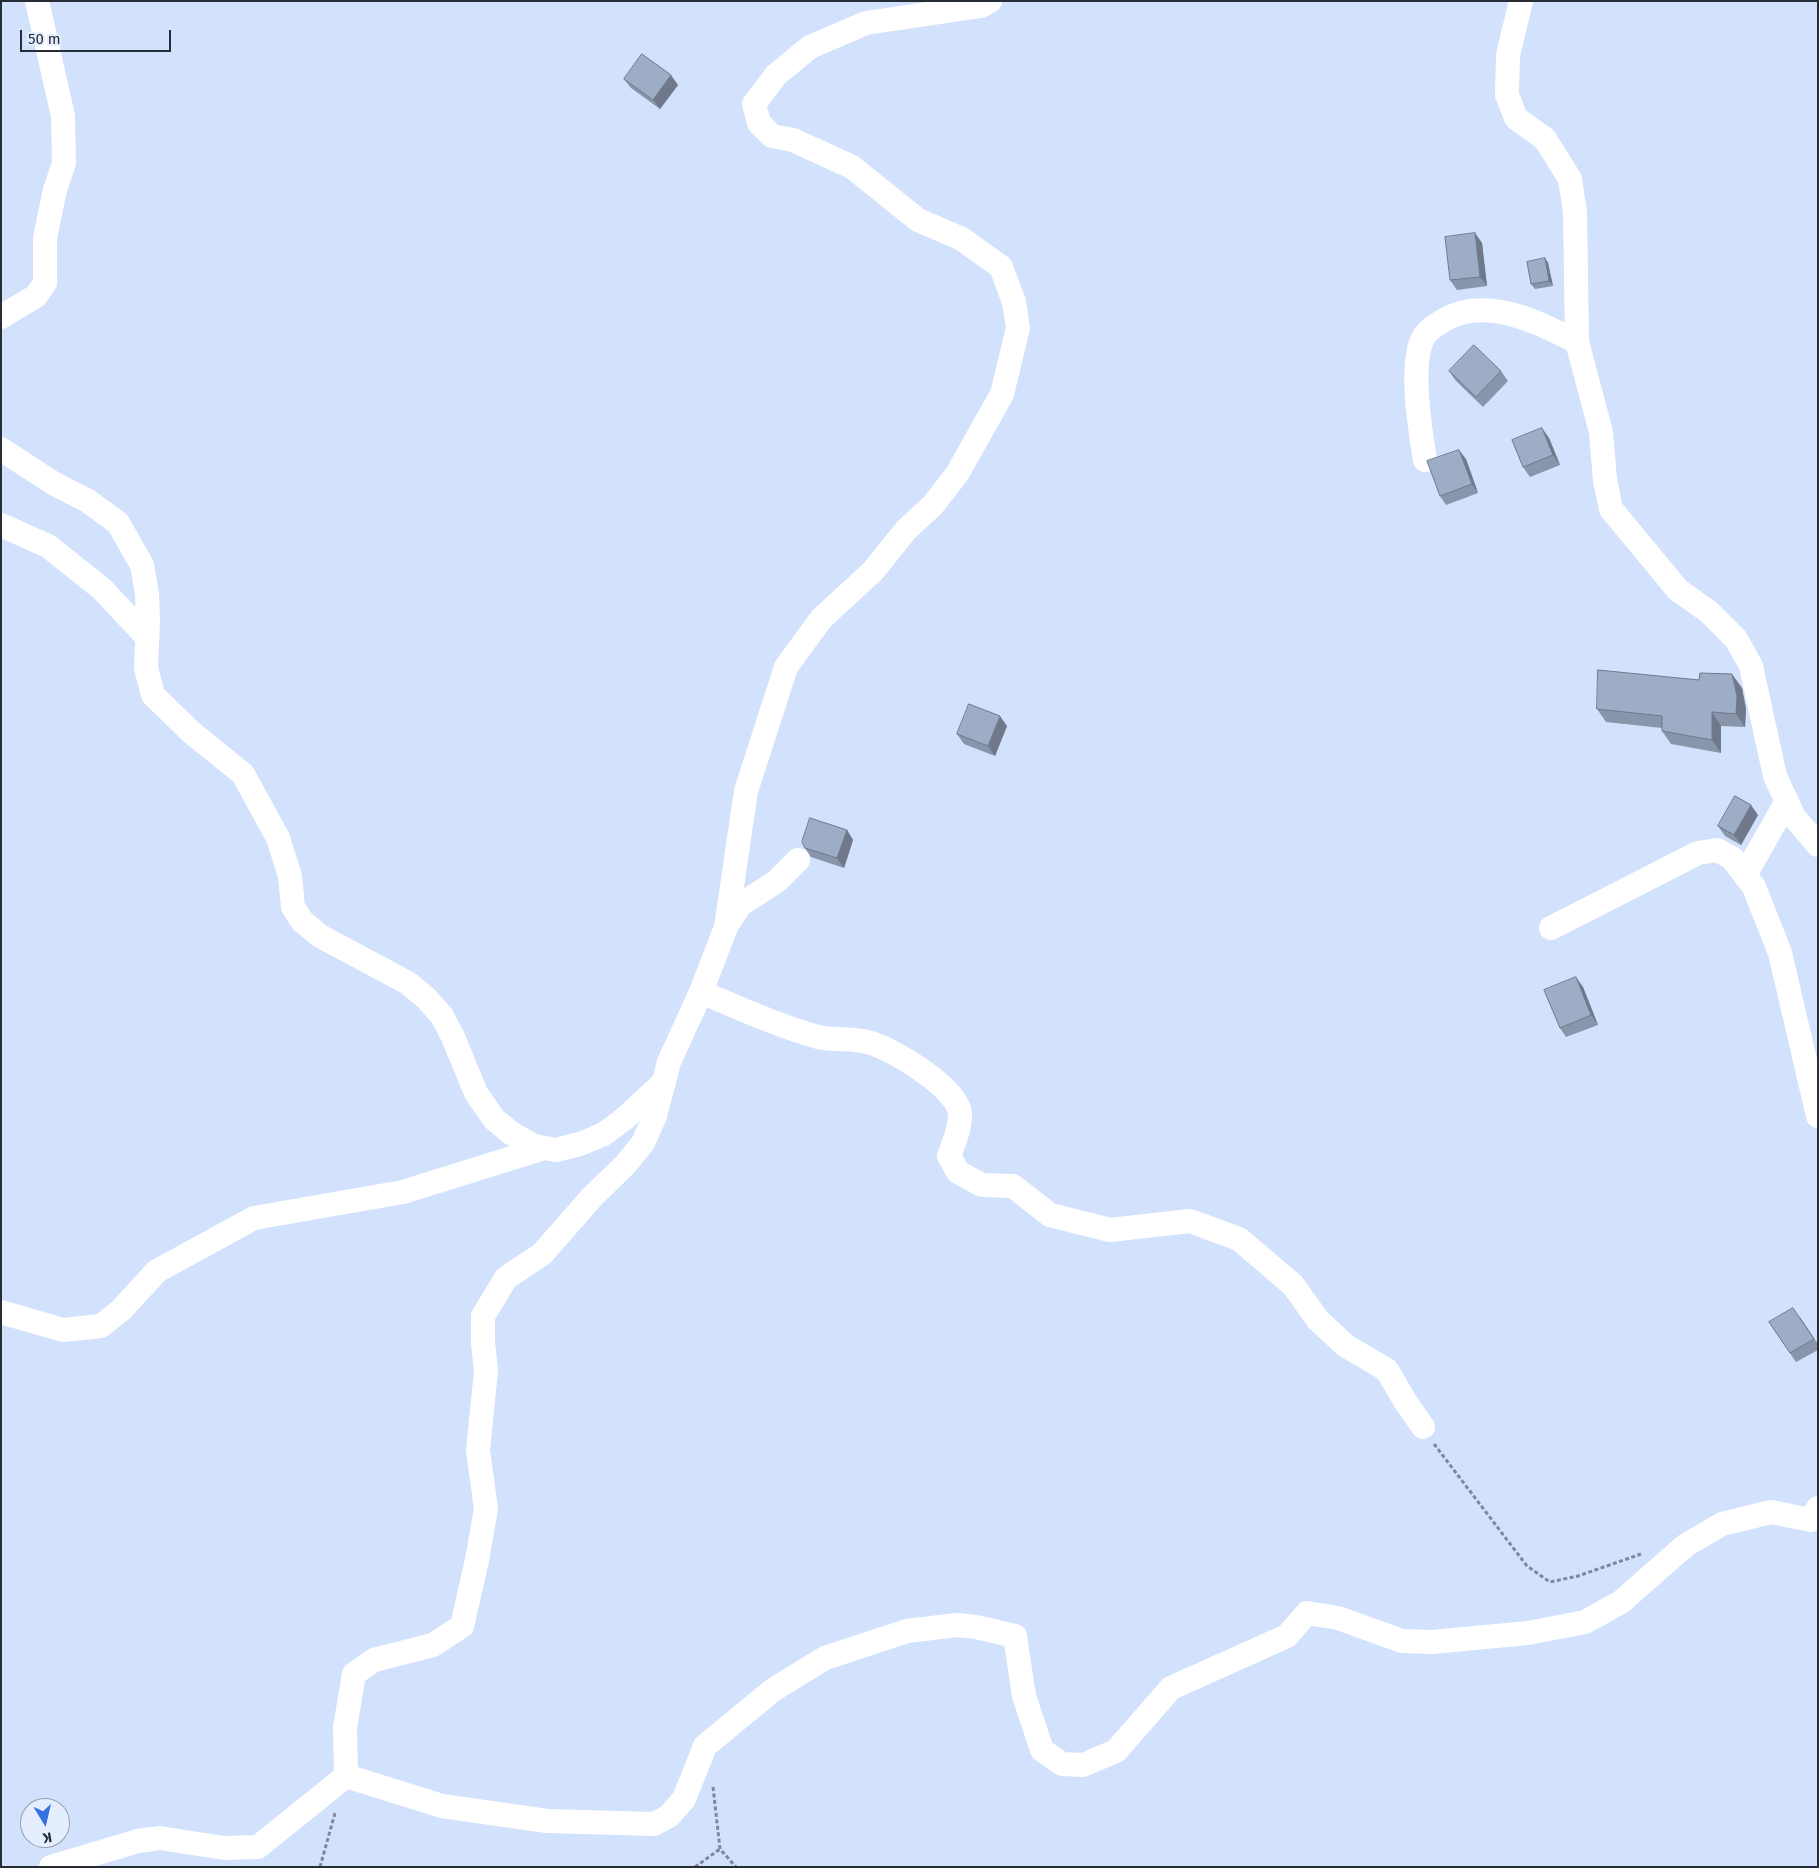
<!DOCTYPE html>
<html>
<head>
<meta charset="utf-8">
<style>
	body { margin:0 }
	#map { position:relative; width:1819px; height:1868px; overflow:hidden; background:#d2e1fc; font-family:"Fira Sans",sans-serif }
	canvas { display:block }
	.frame { position:absolute; inset:0; border:2px solid #272d37; pointer-events:none }
	.north { position:absolute; left:20px; top:1798px; width:50px; height:50px; box-sizing:border-box; background:#e4eefe; border:1px solid #98a1ae; border-radius:50%; rotate:171deg; font-size:14px; font-weight:700; line-height:20px; text-align:center; color:#272d37 }
	.north::after { content:''; display:block; margin:auto; width:18px; height:22px; background:#3771e0; clip-path:polygon(50% 0,100% 100%,50% 72%,0 100%) }
	.scale { position:absolute; left:20px; top:30px; width:151px; height:22px; box-sizing:border-box; border:2px solid #272d37; border-top:0; padding-left:6px; font-size:15px; line-height:18px; white-space:nowrap; color:#272d37; -webkit-text-stroke:4px #e4eefe; paint-order:stroke }
</style>
</head>
<body>
<div id="map">
<canvas width="1819" height="1868"></canvas>
<div class="frame"></div>
<div class="north">K</div>
<div class="scale">50 m</div>
</div>
<script>
const ctx = document.querySelector('canvas').getContext('2d');
ctx.lineJoin = 'round';
function trace(path, color, width, dash) {
  ctx.strokeStyle = color;
  ctx.lineWidth = width;
  ctx.lineCap = dash ? 'butt' : 'round';
  ctx.setLineDash(dash || []);
  ctx.stroke(path);
}
function fill(path, color) {
  ctx.fillStyle = color;
  ctx.fill(path, 'evenodd');
}
trace(new Path2D(`
	M1434 1444 1527 1566 1550 1582 1578 1576 1641 1554
	M713 1787 720 1849 736 1867
	M320 1867 335 1813
	M695 1867 720 1849`), '#7e889b', 3, [4, 2.5]);
trace(new Path2D(`
	M1521 1 1508 55 1507 95 1516 118 1545 139 1570 179 1575 212 1577 342 1601 432 1605 480 1611 509 1678 590 1709 612 1736 639 1751 666 1775 776 1794 817 1818 845
	M1 317 36 296 45 283V238L55 190 64 163 63 116 37 1
	M1 449 53 483 88 501 118 523 142 565 147 594 148 620 146 668 153 695 191 732 243 774 278 838 290 876 293 907 302 921 320 936 408 983 426 998 442 1016 453 1037 476 1093 494 1119 511 1133 534 1146 556 1150 580 1144 604 1134 624 1119 664 1082
	M1425 460C1420 430 1410 368 1422 340 1425 332 1434 326 1441 322 1483 294 1538 322 1577 342
	M1 525 48 546 102 589 147 637
	M1745 875 1787 801
	M727 925 740 905 777 881 798 860
	M1551 928 1698 853 1717 850 1732 858 1754 887 1780 953 1818 1116
	M701 992C739 1008 778 1026 818 1037 835 1041 855 1037 871 1043 894 1050 960 1089 960 1115 960 1129 954 1143 949 1156L958 1172 982 1185 1013 1186 1050 1215 1110 1230 1190 1221 1239 1239 1293 1285 1318 1320 1346 1346 1387 1370 1405 1401 1423 1427
	M1 1312 63 1330 101 1326 121 1310 157 1271 254 1218 403 1192 544 1148
	M346 1776 345 1727 354 1674 374 1660 433 1645 462 1626 477 1560 486 1509 478 1450 486 1371 483 1342V1316L506 1278 542 1254 592 1197 625 1165 643 1143 655 1116 669 1062 701 992 726 927 746 791 786 667 821 619 873 571 906 530 933 505 957 474 1002 394 1018 328 1014 302 1001 267 962 239 918 220 852 167 793 140 772 136 759 123 754 104 776 75 810 47 866 23 981 6 990 1
	M346 1776 442 1806 547 1821 654 1824 669 1816 684 1799 705 1746 773 1690 825 1658 907 1631 957 1625 976 1627 1015 1636 1024 1696 1042 1750 1062 1764 1083 1765 1116 1751 1171 1688 1287 1636 1307 1613 1338 1618 1402 1641 1432 1642 1528 1633 1585 1622 1621 1602 1686 1545 1722 1524 1771 1512 1811 1520 1818 1508
	M51 1867 138 1841 160 1838 224 1848 258 1847 346 1776`), '#fff', 24);
fill(new Path2D(`
	M624 79 678 85 660 109 631 88Z
	M1475 233 1482 243 1487 286 1457 290 1450 280Z
	M1545 258 1548 263 1553 286 1535 289 1531 284Z
	M1449 371H1501L1508 381 1483 407 1456 381Z
	M1549 438 1560 465 1530 477 1523 467Z
	M1466 459 1478 493 1446 505 1440 496Z
	M1742 688 1746 709 1745 727 1721 726V753L1671 744 1662 731V728L1606 722 1597 709Z
	M1007 726 995 756 964 744 957 734Z
	M1758 815 1741 845 1725 836 1718 826Z
	M847 830 853 840 844 868 811 857 805 848Z
	M1583 987 1598 1025 1566 1037 1560 1028Z
	M1800 1317 1818 1344V1350L1796 1362 1769 1322Z`), '#8895aa');
fill(new Path2D(`
	M671 75 678 85 660 109 653 100Z
	M1475 233 1482 243 1487 286 1480 277Z
	M1545 258 1548 263 1553 286 1549 281Z
	M1542 428 1549 438 1560 465 1553 455Z
	M1459 450 1466 459 1478 493 1472 484Z
	M1732 674 1742 688 1746 709 1745 727 1736 714Z
	M1712 712 1721 726V753L1712 740Z
	M1000 716 1007 726 995 756 988 746Z
	M1751 805 1758 815 1741 845 1734 835Z
	M847 830 853 840 844 868 837 858Z
	M1576 977 1583 987 1598 1025 1591 1015Z`), '#6f798b');
const building = new Path2D(`
	M642 54 671 75 653 100 624 79Z
	M1475 233 1480 277 1450 280 1445 237Z
	M1545 258 1549 281 1531 284 1527 262Z
	M1474 345 1501 371 1476 397 1449 371Z
	M1542 428 1553 455 1523 467 1512 440Z
	M1459 450 1472 484 1440 496 1427 461Z
	M1598 670 1699 680 1700 673 1732 674 1737 696 1736 714 1712 712V740L1662 731V716L1597 709Z
	M969 704 1000 716 988 746 957 734Z
	M1735 796 1751 805 1734 835 1718 826Z
	M810 818 847 830 837 858 805 848 802 842Z
	M1576 977 1591 1015 1560 1028 1544 990Z
	M1793 1308 1814 1339 1790 1353 1769 1322Z`);
fill(building, '#9eadc6');
trace(building, '#6f798b', 1);
</script>
</body>
</html>
